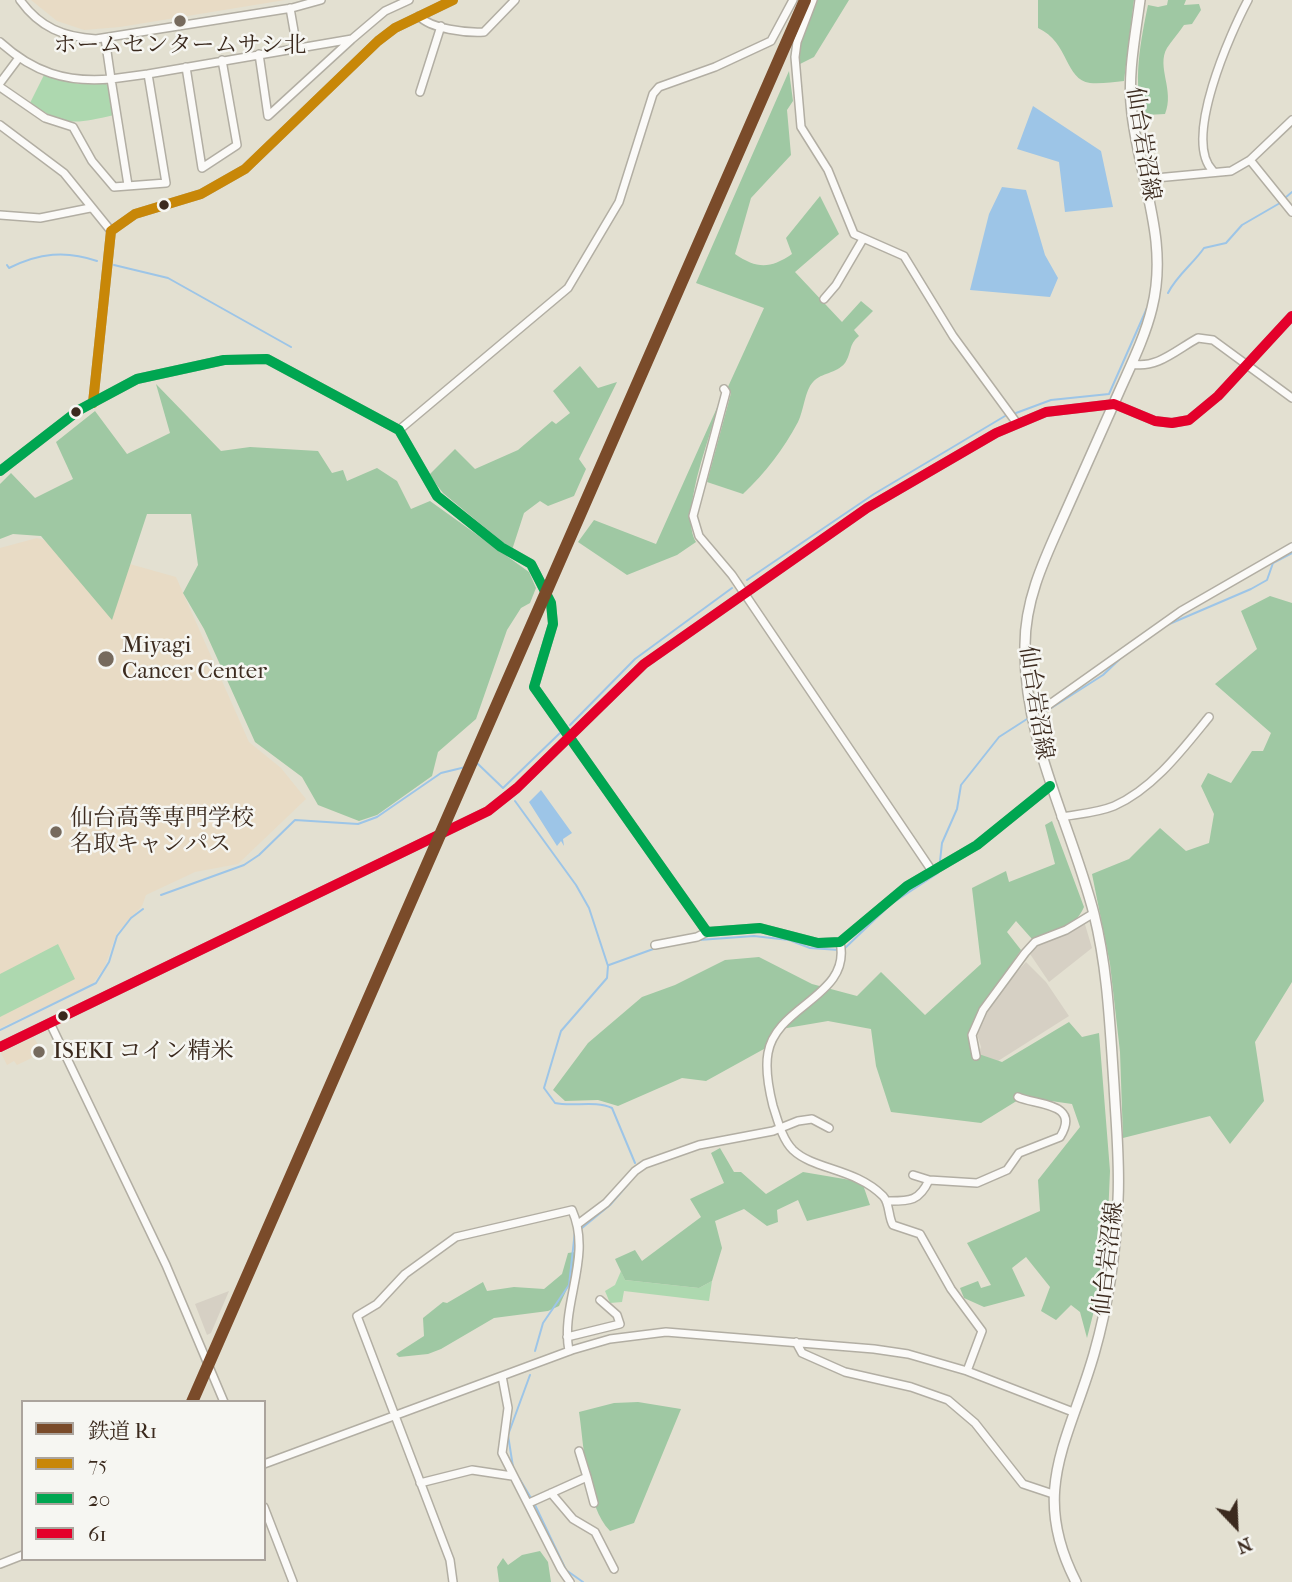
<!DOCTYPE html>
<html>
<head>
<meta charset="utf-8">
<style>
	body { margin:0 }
	#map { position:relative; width:1292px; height:1582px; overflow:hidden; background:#e3e0d1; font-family:"IM FELL French Canon","Noto Serif JP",serif }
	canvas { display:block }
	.legend { position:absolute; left:21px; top:1400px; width:245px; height:161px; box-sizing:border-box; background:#f6f6f2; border:2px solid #aba49d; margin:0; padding:9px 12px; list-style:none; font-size:21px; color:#3b2a1e }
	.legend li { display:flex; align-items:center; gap:14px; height:35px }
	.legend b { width:35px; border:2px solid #aba49d }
	.north { position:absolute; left:1201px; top:1491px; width:70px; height:70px; -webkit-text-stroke:5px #f6f6f2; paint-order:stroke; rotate:157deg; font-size:19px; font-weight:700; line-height:28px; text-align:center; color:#3b2a1e }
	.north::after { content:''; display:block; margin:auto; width:24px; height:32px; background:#3b2a1e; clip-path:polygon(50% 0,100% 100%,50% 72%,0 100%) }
</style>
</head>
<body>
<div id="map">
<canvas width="1292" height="1582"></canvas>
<ul class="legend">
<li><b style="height:9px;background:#7a4b2a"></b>鉄道 R1</li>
<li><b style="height:9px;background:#c88708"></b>75</li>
<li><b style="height:9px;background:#00a651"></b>20</li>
<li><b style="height:9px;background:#e4002b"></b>61</li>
</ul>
<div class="north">N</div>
</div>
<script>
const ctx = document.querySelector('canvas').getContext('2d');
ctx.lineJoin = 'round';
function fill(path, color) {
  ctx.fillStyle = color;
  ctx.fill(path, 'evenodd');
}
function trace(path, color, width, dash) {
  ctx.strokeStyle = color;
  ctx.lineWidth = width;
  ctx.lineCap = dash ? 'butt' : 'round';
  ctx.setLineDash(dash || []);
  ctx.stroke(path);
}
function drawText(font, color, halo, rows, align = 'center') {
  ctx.font = font + ' "IM FELL French Canon","Noto Serif JP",serif';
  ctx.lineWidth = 5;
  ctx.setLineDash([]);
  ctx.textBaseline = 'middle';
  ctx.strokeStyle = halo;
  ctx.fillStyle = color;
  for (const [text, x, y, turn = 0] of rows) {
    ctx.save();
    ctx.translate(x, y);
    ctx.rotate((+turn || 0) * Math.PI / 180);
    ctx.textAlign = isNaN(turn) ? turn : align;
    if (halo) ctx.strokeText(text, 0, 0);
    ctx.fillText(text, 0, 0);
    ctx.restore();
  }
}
fill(new Path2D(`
	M31 0H285L120 27 84 30 57 21Z
	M37 538 176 577 249 742 281 768 306 799 238 864 195 872 146 895 142 906 117 933 104 968 91 986 0 1028V548Z
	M34 1037 42 1053 17 1065 14 1061 7 1065 1 1053Z`), '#e8dbc5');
fill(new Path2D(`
	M1084 921 1092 948 1049 982 1028 951Z
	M1026 962 1046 982 1069 1016 987 1068 979 1052 981 1047 977 1034 990 1002Z
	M229 1291 211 1333 207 1335 195 1304Z`), '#d6d0c4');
fill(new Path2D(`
	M44 75 79 84 105 83 109 87 114 115C74 124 66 127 30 103Z
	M58 944 75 979 0 1017V974Z
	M621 1271 625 1280 699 1288 712 1281 709 1301 624 1291 622 1302 610 1303 605 1291 615 1285Z`), '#add8af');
fill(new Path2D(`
	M816 0H849L814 57 798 65 800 46Z
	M1038 0H1134L1124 81C1113 82 1101 84 1090 83 1065 80 1069 42 1038 28Z
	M1168 0H1186L1184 5 1199 4 1201 10 1192 24 1184 25C1179 33 1172 40 1167 48 1156 67 1175 90 1165 114L1146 115C1130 91 1142 34 1148 5L1158 7 1167 5Z
	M789 71 793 101 787 110 791 155 751 198 735 254C757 269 770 269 792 254L786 238 820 196 839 234 795 272 842 322 861 301 873 311 854 330 859 336C848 345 852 353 845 363 836 374 822 372 813 382 805 390 804 410 798 422 783 450 766 472 743 494L707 482 731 393 727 389 764 308 696 283Z
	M580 366 598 388 617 382 579 459 586 469 574 496 548 506 540 501 524 513 512 550 443 493 429 475 455 449 475 469 518 450 552 421 556 424 570 413 553 391Z
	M156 384 221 451 250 447 318 451 332 473 343 470 347 481 377 468 397 481 411 509 430 501 529 572 536 588 530 603 521 608 507 630 476 719 438 752 432 776 377 815 359 821 318 805 302 777 255 742 204 629 183 593 198 565 191 514H147L112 620 41 536 13 534 0 539V484L11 473 35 498 73 479 56 442 95 411 127 454 170 433Z
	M720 401C711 435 679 512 696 542L677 555 627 575 578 542 594 520 656 544Z
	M1270 596 1292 603V982L1255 1042 1264 1101 1230 1144 1210 1116 1123 1138 1120 1052 1110 964 1092 874 1129 859 1160 828 1186 851 1209 843 1214 814 1201 786 1208 773 1231 783 1252 751H1263L1271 733 1215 684 1257 649 1241 611Z
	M1052 821 1084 907C1074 929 1055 934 1032 939L1016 921 1007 932 1021 950 981 1010 970 1051 1002 1062 1069 1022 1082 1037 1099 1033 1110 1171 1106 1264 1087 1338 1080 1312 1071 1305 1056 1320 1041 1311 1050 1287 1026 1257 1012 1268 1025 1296 984 1307 964 1298 960 1288 978 1281 981 1288 991 1285 967 1243 1040 1211 1038 1180 1080 1127 1072 1104 1023 1097 981 1123 891 1112 876 1066 871 1029 828 1021 781 1029 773 1044 706 1081 682 1078 618 1106 598 1100 565 1101 553 1090 588 1043 642 997 675 985 725 960 759 957 812 984 857 996 881 972 925 1015 981 964 972 888 1006 871 1009 882 1055 864 1045 825Z
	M720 1148 734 1172H741L766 1194 803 1172 862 1182 870 1205 807 1221 798 1200 777 1210 778 1222 767 1226 744 1209 715 1221 722 1248 712 1281 699 1288 625 1280 615 1259 635 1250 642 1261 701 1217 690 1199 724 1183 711 1153Z
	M575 1252V1272L559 1306 548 1311 494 1318 441 1349 428 1354 399 1357 396 1354 424 1336 423 1318 443 1302 447 1303 483 1282 487 1291 514 1287 544 1289 562 1274 568 1253Z
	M638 1402 681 1409 634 1523 610 1531C586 1507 584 1445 579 1412L614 1403Z
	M540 1551 548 1562 551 1582H499L497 1567 503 1558 508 1565 522 1555Z`), '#9fc8a3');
fill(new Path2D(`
	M1033 106 1101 151 1113 207 1065 212 1059 162 1017 149Z
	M1002 187 1026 190 1045 255 1058 278 1050 297 970 290 989 214Z
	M541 790 572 833 563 839 564 846 561 841 557 846 529 802Z`), '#9dc5e7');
trace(new Path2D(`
	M1285 198 1292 192
	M7 265 9 268C39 253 66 250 97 261
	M114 265 168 278 291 347
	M1168 293C1177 275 1193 264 1204 248L1226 243 1242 225 1280 203
	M1016 413 1051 400 1109 394 1147 308
	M747 580 874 494 1005 416
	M1167 625 1251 589 1267 580 1273 563 1292 553
	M1045 712 1103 675 1123 656
	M570 725 635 659 732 588
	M515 801 576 885 589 908 608 966 607 978 561 1031 544 1088 555 1103C573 1107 595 1100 612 1108L635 1163
	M940 861 942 843 957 809 961 785 999 737 1027 719
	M161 895 244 865 259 855 295 820 358 824 377 817 441 773 478 764 503 788 560 733
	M699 940 754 936 789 940 810 948 839 950
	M679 944 694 941
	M844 949 891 904 938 873
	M609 965 656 948
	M0 1030 96 983 109 962 117 936 131 918 143 909
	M582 1228 610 1205 629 1183
	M535 1351 543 1323 569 1285 575 1231
	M513 1467 508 1435 530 1375
	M519 1478 531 1498
	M535 1505 566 1570 583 1582`), '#9dc5e7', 2);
const minor = new Path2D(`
	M20 0C40 28 64 37 96 39L292 8 321 0
	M813 0 797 42 795 57 801 127 828 170 854 234 904 256 953 336 1016 422
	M290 8 297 48
	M419 16C431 29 466 33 484 32L515 0
	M0 42C33 72 66 83 111 79L128 185
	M259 54 268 116 351 40
	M186 67 202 168 237 145 222 60
	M148 74 352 39 385 11 409 0
	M0 83 18 59
	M0 87 45 118 73 127 92 161 114 187 166 183 148 74 111 79 105 38
	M420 92 441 26
	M0 125 64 173 111 231
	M1250 160 1292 212
	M1213 171C1182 140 1231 32 1248 0
	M1145 179 1231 171 1250 160 1292 120
	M0 215 40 218 90 208
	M824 299 836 285 863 239
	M1132 364C1157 369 1176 350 1198 338L1213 340 1292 398
	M724 389 726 392 693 516 699 536 732 575 932 871
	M93 403 111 231 135 214 201 194 245 169 378 41 395 28 453 0
	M399 430 568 288 619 202 653 94 659 87 715 67 771 41 793 0
	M0 471 79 410 137 379 224 360 267 359 399 430 437 496 501 547 531 564 551 603 553 624 534 687 707 932 760 928 818 943 840 942 907 886 977 845 1050 786
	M1033 711 1047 706 1181 611 1292 547
	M1061 817C1078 814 1097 813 1114 806 1153 789 1183 749 1209 717
	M840 942C852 996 776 1005 768 1053 765 1069 769 1090 773 1106 778 1121 782 1139 793 1150 814 1170 855 1168 883 1196 890 1203 888 1217 893 1225L920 1234 951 1289 982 1331 967 1371
	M655 945 697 937 707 932
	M50 1023 166 1265 224 1402
	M0 1047 488 811 517 788 644 664 867 508 996 433 1046 412 1114 404 1155 421 1172 423 1189 420 1218 396 1292 316
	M976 1056 972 1035 983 1010 1025 953 1035 942 1066 930 1094 913
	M913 1175 929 1180
	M887 1201C909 1201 919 1202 929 1180L977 1183 1007 1170 1019 1153 1060 1137C1082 1102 1034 1105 1018 1097
	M578 1224 606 1203 635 1171 645 1164 699 1145 773 1131 798 1121 812 1119 829 1128
	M567 1337 620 1324 617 1315 600 1300
	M796 1342 802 1353 845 1372 911 1387 948 1400 975 1423 1023 1484 1053 1494
	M502 1376 508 1408 502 1453 561 1569 570 1582
	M264 1464 572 1350 610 1339 666 1332 874 1349 908 1354 967 1371 1073 1412
	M587 1477 594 1503
	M420 1483 472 1470 512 1476
	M551 1493 573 1519 595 1532 614 1569
	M529 1503 587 1477 579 1451
	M264 1507 293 1582
	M0 1564 23 1555
	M453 1582 450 1560 357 1316 377 1304 405 1274 456 1237 572 1210C593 1257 560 1304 569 1351`);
const major = new Path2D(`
	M1076 1582C1029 1491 1069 1441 1094 1354 1108 1305 1116 1251 1118 1200 1120 1162 1116 1123 1114 1085 1110 1028 1108 970 1094 914 1071 824 1023 740 1025 645 1025 600 1044 560 1062 520 1081 477 1100 435 1119 392 1131 365 1145 337 1152 308 1169 241 1140 181 1132 114 1127 76 1135 38 1140 0`);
trace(minor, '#b2aea3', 10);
trace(major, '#b2aea3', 12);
trace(minor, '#fbfaf8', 7);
trace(major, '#fbfaf8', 9);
trace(new Path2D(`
	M93 403 111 231 135 214 201 194 245 169 378 41 395 28 453 0`), '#c88708', 10);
trace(new Path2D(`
	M0 471 79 410 137 379 224 360 267 359 399 430 437 496 501 547 531 564 551 603 553 624 534 687 707 932 760 928 818 943 840 942 907 886 977 845 1050 786`), '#00a651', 10);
trace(new Path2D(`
	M0 1047 488 811 517 788 644 664 867 508 996 433 1046 412 1114 404 1155 421 1172 423 1189 420 1218 396 1292 316`), '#e4002b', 10);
trace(new Path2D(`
	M192 1402 805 0`), '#7a4b2a', 12);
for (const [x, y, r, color] of [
	[180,21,7,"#766a5d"],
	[164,205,6,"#3b2a1e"],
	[76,412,6,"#3b2a1e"],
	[106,659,9,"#766a5d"],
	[56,832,7,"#766a5d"],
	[63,1016,6,"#3b2a1e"],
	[39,1052,7,"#766a5d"]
]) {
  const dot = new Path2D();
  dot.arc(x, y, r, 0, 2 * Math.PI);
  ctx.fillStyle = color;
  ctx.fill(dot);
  trace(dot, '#f6f6f2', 2.5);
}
drawText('23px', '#3b2a1e', '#f6f6f2', [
	["ホームセンタームサシ北",180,46,"center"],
	["Miyagi",122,646],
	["Cancer Center",122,672],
	["仙台高等専門学校",70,819],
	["名取キャンパス",70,845],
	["ISEKI コイン精米",53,1052]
], 'left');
drawText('23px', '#3b2a1e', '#f6f6f2', [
	["仙台岩沼線",1142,144,81],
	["仙台岩沼線",1035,703,81],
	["仙台岩沼線",1109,1259,-83]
]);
</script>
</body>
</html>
